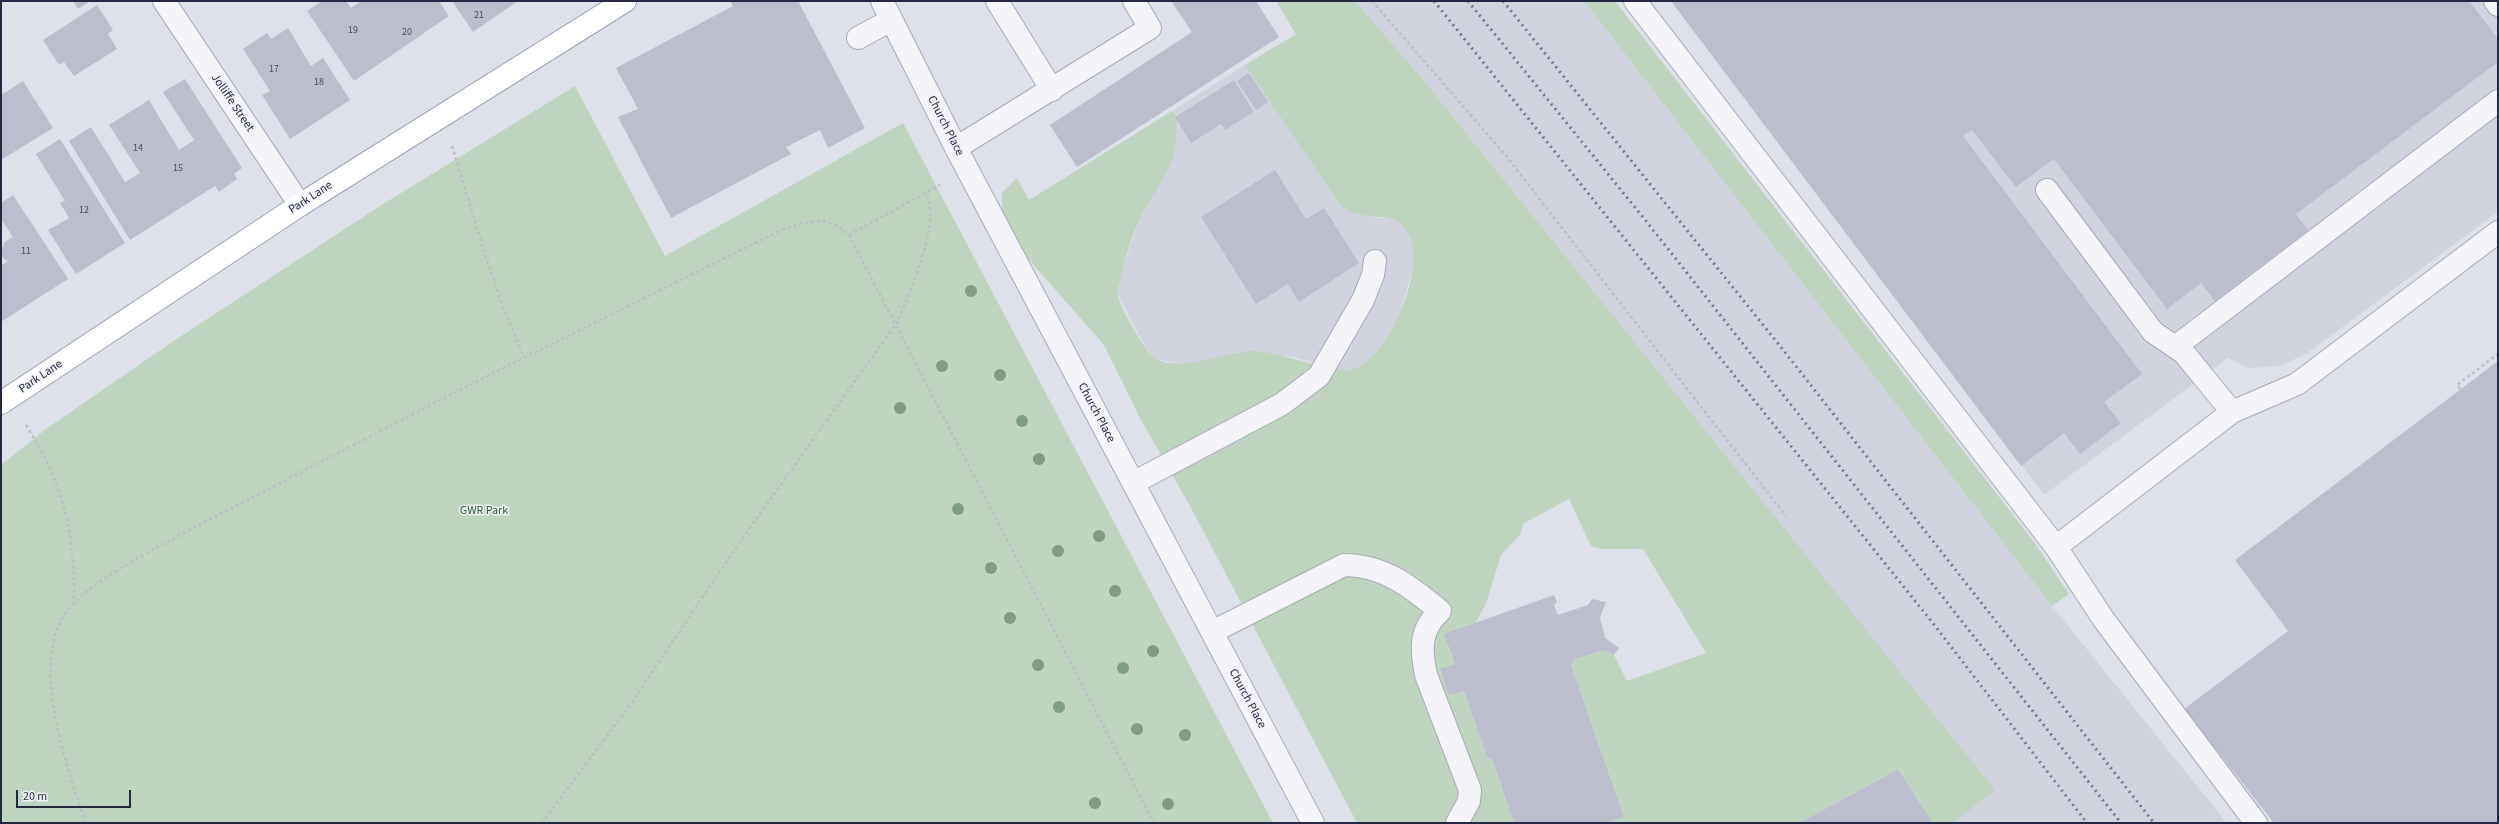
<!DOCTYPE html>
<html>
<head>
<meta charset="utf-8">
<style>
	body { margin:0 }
	#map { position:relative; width:2499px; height:824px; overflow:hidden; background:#dfe1ea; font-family:"Source Sans 3",sans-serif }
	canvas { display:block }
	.frame { position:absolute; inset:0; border:2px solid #262943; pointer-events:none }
	.scale { position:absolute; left:16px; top:790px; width:115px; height:18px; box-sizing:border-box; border:2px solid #262943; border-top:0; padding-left:5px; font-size:12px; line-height:14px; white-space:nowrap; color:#262943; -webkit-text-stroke:3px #eff0f7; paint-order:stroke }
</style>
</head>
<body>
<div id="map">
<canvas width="2499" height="824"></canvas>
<div class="frame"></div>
<div class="scale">20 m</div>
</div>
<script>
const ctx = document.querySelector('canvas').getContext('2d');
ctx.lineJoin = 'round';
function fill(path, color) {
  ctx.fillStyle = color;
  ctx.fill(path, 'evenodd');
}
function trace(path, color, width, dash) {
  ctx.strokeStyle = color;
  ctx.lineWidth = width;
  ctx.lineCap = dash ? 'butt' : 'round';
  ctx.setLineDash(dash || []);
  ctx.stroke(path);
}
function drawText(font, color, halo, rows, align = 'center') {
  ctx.font = font + ' "Source Sans 3",sans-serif';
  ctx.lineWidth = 3;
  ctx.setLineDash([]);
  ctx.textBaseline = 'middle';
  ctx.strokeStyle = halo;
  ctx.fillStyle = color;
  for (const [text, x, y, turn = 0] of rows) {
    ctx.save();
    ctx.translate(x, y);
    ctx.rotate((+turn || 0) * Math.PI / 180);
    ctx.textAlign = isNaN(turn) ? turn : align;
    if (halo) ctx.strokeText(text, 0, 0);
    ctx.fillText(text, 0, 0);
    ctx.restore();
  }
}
fill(new Path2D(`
	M1355 1H1584L2052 606 2227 823H1953L1994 790 1421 77Z
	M1671 1H2498V212L2306 354 2279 366 2248 368 2228 358 2044 495Z
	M1245 65 1339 204 1373 217 1392 219 1404 226 1413 243 1415 260 1400 314 1387 338 1370 359 1353 369 1338 371 1291 356 1177 363 1155 359 1146 348 1118 295 1122 270 1139 221 1164 177 1177 117 1172 111Z`), '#d1d3df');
fill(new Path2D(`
	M1276 1H1355L1421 77 1995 790 1953 823H1933L1898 769 1799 823H1606L1624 817 1571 665 1575 659 1605 650 1614 655 1627 681 1706 653 1643 549H1601L1591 546 1569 499 1524 523 1520 535 1501 555 1486 604 1471 630 1448 645 1455 664 1440 670 1449 696 1464 691 1488 759 1492 758 1514 823H1357L1190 506 1141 420 1104 345 1024 254 1002 218V193L1017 178 1029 200 1172 111 1177 117C1177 130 1176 143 1173 156 1166 180 1149 199 1139 221 1131 239 1124 260 1121 278 1120 283 1117 291 1118 296 1120 307 1146 354 1156 359 1181 372 1226 352 1253 351 1280 351 1334 375 1353 369 1391 356 1432 259 1404 227 1392 213 1368 219 1351 212 1347 210 1343 207 1339 204L1245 65 1296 34Z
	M1584 1H1615L2034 542 2069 594 2052 606Z
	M575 86 665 256 903 123 1273 823H1V465L46 429 175 340 380 206Z`), '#c0d5c0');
fill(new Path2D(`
	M73 1H90L78 9Z
	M322 1H346L351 8 361 1H439L449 16 354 81 307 11Z
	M452 1H518L473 32Z
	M730 1H798L865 128 828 148 820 130 786 147 791 154 671 218 618 117 638 109 616 68 733 6Z
	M1171 1H1256L1279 37 1077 167 1050 125 1192 32Z
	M1671 1H2469L2498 39V62L2296 214 2308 230 2215 301 2201 283 2167 309 2054 159 2016 187 1972 130 1963 136 2142 374 2104 402 2121 423 2080 454 2064 433 2021 466Z
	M97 5 113 30 108 34 117 49 74 76 64 62 59 65 43 40Z
	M288 28 311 66 323 58 350 100 290 139 262 95 270 91 243 49 267 33 271 39Z
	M1249 73 1268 102 1256 110 1237 81Z
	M185 79 242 168 234 174 237 179 219 192 215 186 130 240 69 141 91 127 125 182 140 173 109 125 149 100 179 150 194 140 163 92Z
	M1234 80 1254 112 1225 130 1221 124 1191 143 1175 117Z
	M23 81 53 128 1 160V95Z
	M60 139 125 243 76 274 48 230 69 218 60 203 65 201 36 154Z
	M1275 170 1306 219 1324 208 1359 263 1299 302 1288 284 1256 304 1201 217Z
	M13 195 68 279 1 322V266L8 261 3 258 1 251 5 242 13 237 1 219V203Z
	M2498 361V823H2274L2184 709 2288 631 2235 560Z
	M1554 595 1557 602 1554 605 1558 615 1588 605 1592 599 1606 602 1600 618 1605 638 1619 648 1614 655 1605 650 1575 659 1571 665 1624 817 1606 823H1514L1492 758 1488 759 1464 691 1449 696 1440 669 1455 664 1444 634Z
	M1898 769 1933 823H1799L1871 784Z`), '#bcbece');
const minor = new Path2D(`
	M164 1 300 205
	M882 1 956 148 1313 823
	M997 1 1052 90
	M1635 1 2056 547 2104 620 2256 823
	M2495 1 2498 5
	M858 38 891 20
	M956 148 1150 28 1134 1
	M2047 190 2153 332 2184 353 2232 412
	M2175 347 2498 101
	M1133 483 1282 404 1319 376 1363 300 1373 275 1375 261
	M2056 547 2232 412 2297 384 2498 232
	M1212 632 1344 565C1384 565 1411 587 1440 611 1419 630 1421 650 1426 675L1470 790 1469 801 1457 823`);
const major = new Path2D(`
	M1 403 300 205 625 1`);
trace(minor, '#a8aab8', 24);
trace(major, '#9da1b7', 24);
trace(new Path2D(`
	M1372 1 1507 157 1786 516
	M452 146 483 248 503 307 524 357
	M849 235 940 185
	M2460 389 2457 385 2498 354
	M26 425C64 484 75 534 74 604
	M86 823C68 772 31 667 63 617 87 580 156 549 195 527L489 375 784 229C809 220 828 215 849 235L1154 823
	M542 823 635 698 739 543 896 324C907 303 928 246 930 223 931 212 929 203 927 192`), '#bebec9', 2.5, [3, 3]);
trace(minor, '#f3f3f8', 22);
trace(major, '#fff', 22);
trace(new Path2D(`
	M1434 1 1932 622 2087 823
	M1468 1 1646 221 2121 823
	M1503 1 1784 351 2154 823`), '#777b96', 3, [2, 4]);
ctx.fillStyle = '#809b86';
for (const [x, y] of [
	[971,291],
	[942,366],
	[1000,375],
	[900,408],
	[1022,421],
	[1039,459],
	[958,509],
	[1099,536],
	[1058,551],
	[991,568],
	[1115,591],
	[1010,618],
	[1153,651],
	[1038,665],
	[1123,668],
	[1059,707],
	[1137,729],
	[1185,735],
	[1095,803],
	[1168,804]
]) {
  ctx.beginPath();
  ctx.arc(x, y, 6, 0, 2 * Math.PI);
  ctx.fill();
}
drawText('10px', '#4c4e66', null, [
	["21",479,16],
	["19",353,31],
	["20",407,33],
	["17",274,70],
	["18",319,83],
	["14",138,149],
	["15",178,169],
	["12",84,211],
	["11",26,252]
]);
drawText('12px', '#262943', '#eff0f7', [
	["Jolliffe Street",232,103,56],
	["Church Place",945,126,63],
	["Park Lane",311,198,-33],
	["Park Lane",41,377,-34],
	["Church Place",1096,413,62],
	["Church Place",1247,699,62]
]);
drawText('12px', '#326135', '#eff0f7', [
	["GWR Park",484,511]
]);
</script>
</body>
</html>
